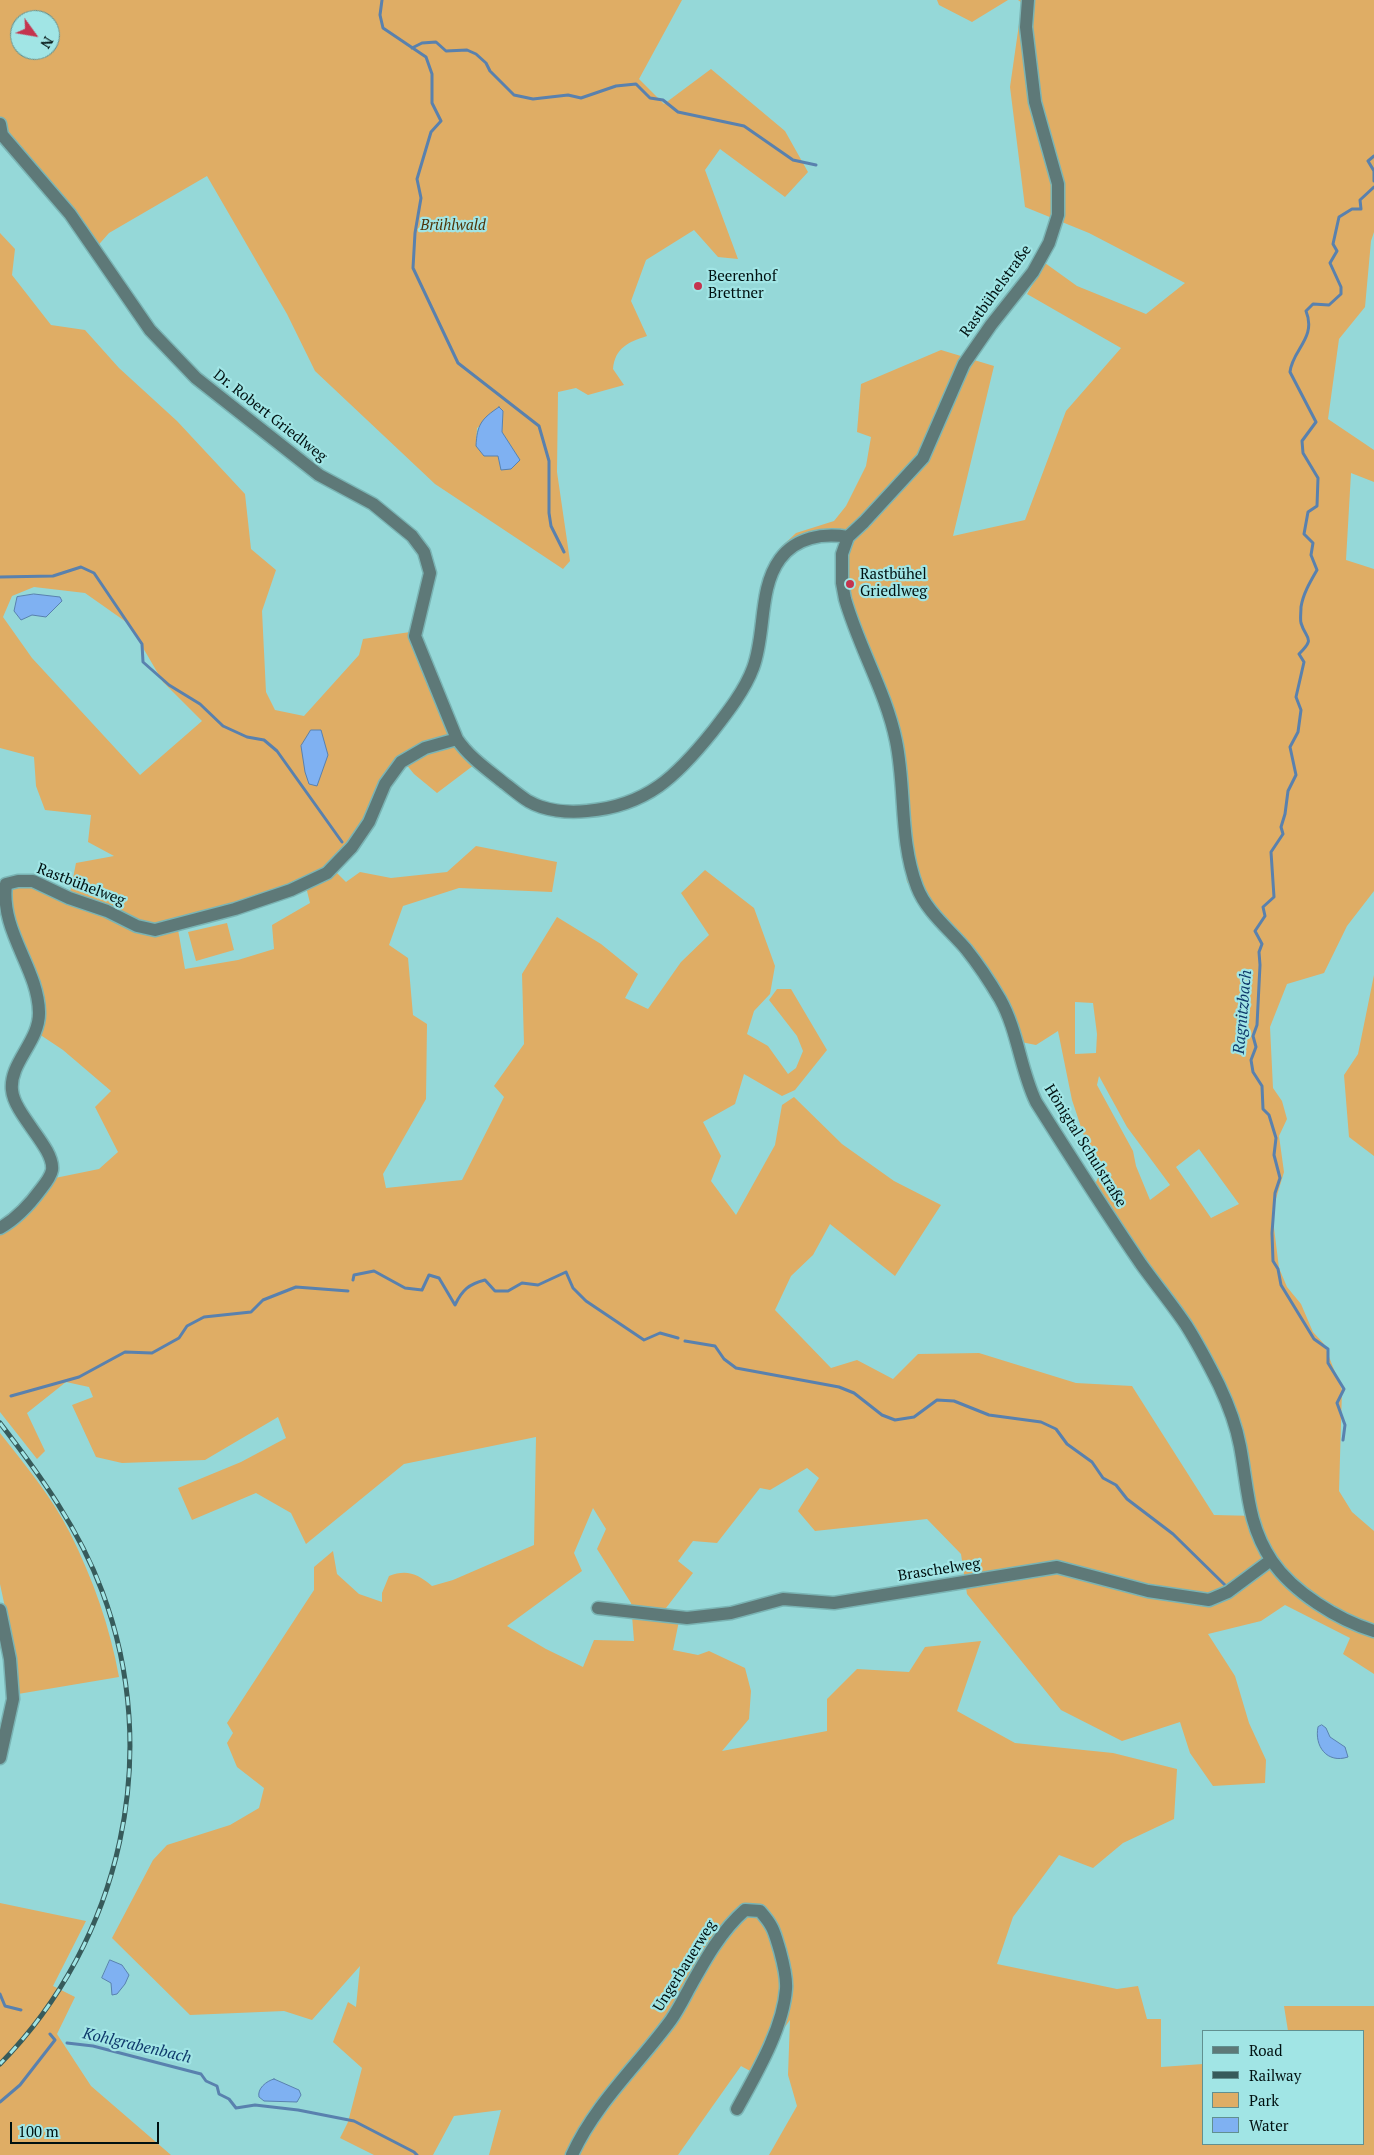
<!DOCTYPE html>
<html>
<head>
<meta charset="utf-8">
<style>
	body { margin:0 }
	#map { position:relative; width:1374px; height:2155px; overflow:hidden; background:#95d8d8; font-family:"PT Serif",serif }
	canvas { display:block }
	.legend { position:absolute; left:1202px; top:2030px; width:162px; height:115px; box-sizing:border-box; background:#a1e5e5; border:1px solid #619090; margin:0; padding:6px 9px; list-style:none; font-size:15px; color:#011 }
	.legend li { display:flex; align-items:center; gap:10px; height:25px }
	.legend b { width:25px; border:1px solid #619090 }
	.north { position:absolute; left:10px; top:10px; width:50px; height:50px; box-sizing:border-box; background:#a1e5e5; border:1px solid #619090; border-radius:50%; rotate:122deg; font-size:14px; font-weight:700; line-height:20px; text-align:center; color:#011 }
	.north::after { content:''; display:block; margin:auto; width:18px; height:22px; background:#c4344e; clip-path:polygon(50% 0,100% 100%,50% 72%,0 100%) }
	.scale { position:absolute; left:10px; top:2122px; width:149px; height:22px; box-sizing:border-box; border:2px solid #011; border-top:0; padding-left:6px; font-size:15px; line-height:18px; white-space:nowrap; color:#011; -webkit-text-stroke:4px #a1e5e5; paint-order:stroke }
</style>
</head>
<body>
<div id="map">
<canvas width="1374" height="2155"></canvas>
<ul class="legend">
<li><b style="height:6px;background:#5e7978"></b>Road</li>
<li><b style="height:6px;background:#375b5b"></b>Railway</li>
<li><b style="height:14px;background:#dfad65"></b>Park</li>
<li><b style="height:14px;background:#7fb1f2"></b>Water</li>
</ul>
<div class="north">N</div>
<div class="scale">100 m</div>
</div>
<script>
const ctx = document.querySelector('canvas').getContext('2d');
ctx.lineJoin = 'round';
function fill(path, color) {
  ctx.fillStyle = color;
  ctx.fill(path, 'evenodd');
}
function trace(path, color, width, dash) {
  ctx.strokeStyle = color;
  ctx.lineWidth = width;
  ctx.lineCap = dash ? 'butt' : 'round';
  ctx.setLineDash(dash || []);
  ctx.stroke(path);
}
function drawText(font, color, halo, rows, align = 'center') {
  ctx.font = font + ' "PT Serif",serif';
  ctx.lineWidth = 4.5;
  ctx.setLineDash([]);
  ctx.textBaseline = 'middle';
  ctx.strokeStyle = halo;
  ctx.fillStyle = color;
  for (const [text, x, y, turn = 0] of rows) {
    ctx.save();
    ctx.translate(x, y);
    ctx.rotate((+turn || 0) * Math.PI / 180);
    ctx.textAlign = isNaN(turn) ? turn : align;
    if (halo) ctx.strokeText(text, 0, 0);
    ctx.fillText(text, 0, 0);
    ctx.restore();
  }
}
fill(new Path2D(`
	M0 0H682L639 79 664 104 711 69 785 131 808 172 785 197 720 149 705 170 738 259 718 257 694 230 646 260 631 301 647 336C628 342 615 348 613 369L624 385 588 395 576 388 558 392 557 472 570 561 563 569 435 484 315 371 287 314 207 176 109 233 94 250 0 134ZM20 20H50V50H20ZM503 411 502 432 520 460 501 470 498 456H485L476 446 477 428Z
	M937 0H1008L972 22 939 5Z
	M1018 0H1374V232L1371 241 1365 307 1339 339 1328 419 1374 450V482L1351 473 1346 560 1374 569V891L1347 926 1324 973 1287 984 1270 1027 1273 1088 1282 1101 1287 1119 1279 1136 1284 1172 1272 1212 1279 1268 1287 1287 1301 1304 1313 1332 1324 1344 1342 1390 1339 1491 1352 1512 1374 1531V1674L1343 1654 1350 1638 1285 1605 1261 1621 1208 1634 1235 1676 1249 1723 1266 1760 1265 1783 1213 1786 1190 1753 1180 1722 1122 1741 1061 1710 967 1594 961 1554 927 1519 815 1531 798 1511 819 1478 807 1468 770 1490 760 1488 717 1543 693 1541 678 1561 693 1573 666 1608 679 1621 673 1650 698 1655 709 1651 745 1668 751 1691 749 1719 722 1751 827 1731V1699L857 1669 909 1672 925 1647 981 1641 957 1711 1015 1743 1113 1753 1177 1769 1174 1819 1123 1843 1093 1868 1059 1855 1013 1917 997 1964 1117 1989 1138 1986 1147 2019H1161V2067L1203 2064V2144H1363V2031H1288L1284 2006H1374V2155H769L797 2106 788 2075 790 2020 752 2072 741 2066 678 2155H489L501 2110 454 2116 433 2155H374L340 2138 348 2122 362 2068 333 2042 348 2002 356 2007 360 1966 312 2020 284 2011 190 2015 112 1938 153 1860 167 1845 230 1825 259 1808 264 1788 237 1767 227 1743 233 1733 227 1723 314 1590V1567L333 1551 337 1574 359 1594 382 1602V1593L389 1576C407 1569 418 1574 432 1586L453 1580 534 1545 536 1437 404 1464 306 1544 291 1513 256 1493 192 1520 178 1488 241 1462 286 1438 278 1417 205 1460 122 1463 96 1457 72 1405 93 1397 89 1387 66 1382 27 1413 45 1451 37 1459 0 1412V1233L55 1178 99 1169 118 1152 95 1107 111 1091 63 1050 36 1032 39 1013 1 897 18 881 69 898 76 863 114 856 88 842 91 815 45 810 36 786 34 757 0 748V233L15 249 12 275 51 325 85 330 119 368 177 421 245 494 251 549 276 570 262 611 266 692 275 710 304 716 359 655 363 639 410 632 415 655 446 727 474 765 437 793 414 774 401 758 369 822 335 871 346 882 360 872 391 878 447 872 476 846 557 862 552 892 459 888 403 906 389 945 408 958 413 1015 427 1024 426 1099 383 1174 386 1188 462 1180 504 1097 494 1086 524 1044 522 974 557 917 601 944 638 974 625 998 648 1009 681 962 709 935 681 893 705 870 754 908 775 966 770 994 754 1011 747 1034 768 1046 788 1074 796 1068 803 1051 797 1036 769 1000 777 989H791L827 1050 795 1090 782 1096 744 1074 735 1104 703 1122 721 1156 711 1181 736 1215 775 1145 782 1105 794 1097 842 1144 894 1181 941 1205 895 1276 830 1224 813 1255 791 1276 775 1310 831 1368 857 1360 893 1379 918 1354 979 1353 1076 1383 1132 1386 1214 1515 1256 1516 1219 1385 1095 1184 1098 1178 1072 1100 1058 1031 1036 1045 1021 1042 963 940 907 882 898 813 909 804 853 608 847 568 851 534 849 529C827 534 807 542 790 557L779 549 796 533 834 521 846 506 866 466 871 437 857 432 861 384 941 350 994 366 953 536 1025 520 1066 411 1121 348 1027 294 1045 263 1077 286 1146 314 1185 283 1089 233 1025 207 1010 87 1022 3ZM34 587 85 593 129 624 163 682 202 721 140 775 32 658 3 617 12 596ZM305 883 310 903 272 925 274 949 238 960 185 969 177 924ZM1075 1002 1093 1003 1097 1034 1096 1053 1075 1054ZM1099 1076 1127 1127 1170 1185 1150 1200 1136 1166 1133 1151 1097 1085ZM1199 1149 1239 1204 1211 1218 1176 1167ZM593 1508 606 1529 597 1549 631 1603 634 1641 594 1640 583 1667 546 1649 507 1626 582 1571 574 1553Z
	M227 923 234 950 196 961 188 932Z
	M1374 975V1156L1349 1137 1344 1075 1358 1054Z
	M0 1433C25 1465 52 1497 70 1533 93 1579 110 1627 119 1677L18 1694 9 1626 0 1584Z
	M0 1903 86 1921 53 1986 75 1997 57 2034 91 2086 171 2155H0Z`), '#dfad65');
const water = new Path2D(`
	M499 407 503 411 502 432 520 460 511 469 501 470 498 456H484L476 446C477 425 481 419 499 407Z
	M34 594 60 597 62 601 46 617 32 615 21 620 14 611 17 597Z
	M311 730H321L328 755 317 786 309 784 305 772 301 746Z
	M1322 1725 1326 1728 1330 1737 1345 1747 1348 1757C1327 1764 1314 1746 1318 1727Z
	M110 1960 122 1965 129 1975 125 1984 117 1994 112 1995 111 1983 102 1978Z
	M274 2079 299 2090 301 2095 297 2102 264 2101 259 2097C257 2089 266 2081 274 2079Z`);
fill(water, '#7fb1f2');
trace(water, '#5981ae', 1);
trace(new Path2D(`
	M382 0 380 15 383 28 426 57 432 74V103L441 121 431 132 417 179 421 198 415 233 413 268 458 363 539 426 549 461V513L551 526 564 552
	M412 48 422 43 436 42 446 51 467 50 476 54 486 63 490 71 514 95 533 99 568 95 581 98 616 86 636 84 650 98 663 100 678 112 744 126 793 160 816 165
	M1374 156 1368 161 1374 171V181
	M0 577 53 576 81 567 94 573 142 644 143 662 169 685 200 704 223 726 247 737 264 740 277 751 342 842
	M353 1280 354 1275 374 1271 405 1288 422 1290 429 1275 439 1278 455 1305C462 1290 469 1284 485 1280L495 1291H508L522 1283 538 1285 566 1272 573 1288 586 1301 644 1340 660 1333 678 1338
	M685 1341 715 1346 724 1359 736 1368 839 1387 854 1393 882 1415 895 1420 914 1417 937 1400 954 1401 989 1415 1041 1422 1056 1429 1067 1444 1092 1462 1103 1478 1116 1485 1127 1499 1173 1534 1227 1587
	M11 1396 79 1377 125 1352 152 1353 179 1338 187 1326 204 1317 251 1312 263 1300 296 1287 348 1291
	M1343 1440 1345 1425 1337 1403 1344 1389 1328 1363V1349L1314 1339 1281 1285 1278 1269 1273 1261 1272 1233 1275 1193 1280 1178 1274 1155 1276 1138 1269 1115 1263 1109 1262 1086 1253 1072 1251 1060 1256 1047 1253 1036 1257 1025 1260 965 1259 952 1262 944 1255 931 1265 916 1263 907 1274 897 1271 852 1283 834 1281 827 1285 814 1288 791 1296 775 1290 747 1298 732 1301 710 1296 697 1304 662 1299 654C1316 637 1306 640 1301 623 1300 619 1301 612 1301 607 1303 594 1310 582 1317 570L1311 555 1313 543 1304 534 1308 512 1317 506 1318 478 1303 453 1302 441 1316 422 1290 372C1292 350 1317 338 1306 311L1313 304 1329 305 1341 294V287L1330 263 1337 251 1333 244 1339 217 1352 209H1361L1360 200 1374 187
	M0 1994 5 2006 21 2010
	M67 2043 93 2046 201 2074 206 2081 217 2086 219 2094 229 2099 236 2108 255 2105 298 2110 354 2121 414 2152 417 2155
	M0 2102 20 2085 55 2040 50 2034`), '#5981ae', 3);
const minor = new Path2D(`
	M1028 0 1026 27 1035 102 1058 184V215L1049 243 1033 272 991 325 964 364 923 458 864 522 848 537 842 554V583L845 599C859 648 886 692 896 741 906 789 899 840 917 887 926 911 949 929 966 949 978 964 990 982 1000 999 1018 1031 1020 1069 1036 1102 1070 1156 1105 1211 1141 1264 1156 1285 1172 1304 1186 1325 1198 1344 1209 1365 1219 1385 1228 1404 1236 1425 1240 1446 1248 1488 1247 1524 1272 1561 1293 1592 1338 1620 1374 1631
	M0 124 2 135 70 214 150 330 196 378 319 475 373 504 412 536 424 552 430 573 415 636 457 739C469 757 488 770 504 783 512 789 520 796 528 801 545 811 568 813 587 811 647 806 677 776 713 731 727 713 745 690 753 668 766 634 758 589 780 559 796 537 823 533 848 537
	M0 1228C16 1219 30 1204 41 1189 45 1184 51 1176 52 1170 55 1148 14 1115 12 1090 9 1063 40 1041 39 1012 38 968 0 932 6 884L18 881H33L69 898 107 911 137 926 155 930 235 909 291 890 327 873 352 847 369 822 385 784 401 762 425 748 457 739
	M598 1608 687 1618 731 1613 783 1599 834 1603 1057 1567 1148 1591 1209 1600 1228 1592 1271 1560
	M0 1610 10 1659 13 1699 0 1758
	M572 2155C595 2104 638 2065 671 2020 678 2010 684 1998 690 1987 705 1960 721 1931 745 1910L760 1911C774 1927 774 1931 780 1951 783 1962 787 1977 786 1989 783 2029 756 2074 737 2109`);
trace(minor, '#7ab4b4', 15);
trace(minor, '#5e7978', 12);
const rail = new Path2D(`
	M0 1423C40 1475 79 1529 102 1591 163 1753 122 1940 0 2064`);
trace(rail, '#375b5b', 5);
trace(rail, '#a1e5e5', 3, [9]);
for (const [x, y, r, color] of [
	[698,286,5,"#c4344e"],
	[850,584,5,"#c4344e"]
]) {
  const dot = new Path2D();
  dot.arc(x, y, r, 0, 2 * Math.PI);
  ctx.fillStyle = color;
  ctx.fill(dot);
  trace(dot, '#a1e5e5', 2);
}
drawText('italic 15px', '#4f350b', '#a1e5e5', [
	["Brühlwald",453,226]
]);
drawText('15px', '#011', '#a1e5e5', [
	["Beerenhof",708,277],
	["Brettner",708,294],
	["Rastbühel",860,575],
	["Griedlweg",860,592]
], 'left');
drawText('15px', '#011', '#a1e5e5', [
	["Rastbühelstraße",996,291,-54],
	["Dr. Robert Griedlweg",270,416,38],
	["Rastbühelweg",81,885,21],
	["Hönigtal Schulstraße",1085,1146,58],
	["Braschelweg",939,1570,-9],
	["Ungerbauerweg",685,1966,-58]
]);
drawText('italic 16px', '#0f3a6c', '#a1e5e5', [
	["Ragnitzbach",1243,1012,-85],
	["Kohlgrabenbach",137,2046,13]
]);
</script>
</body>
</html>
